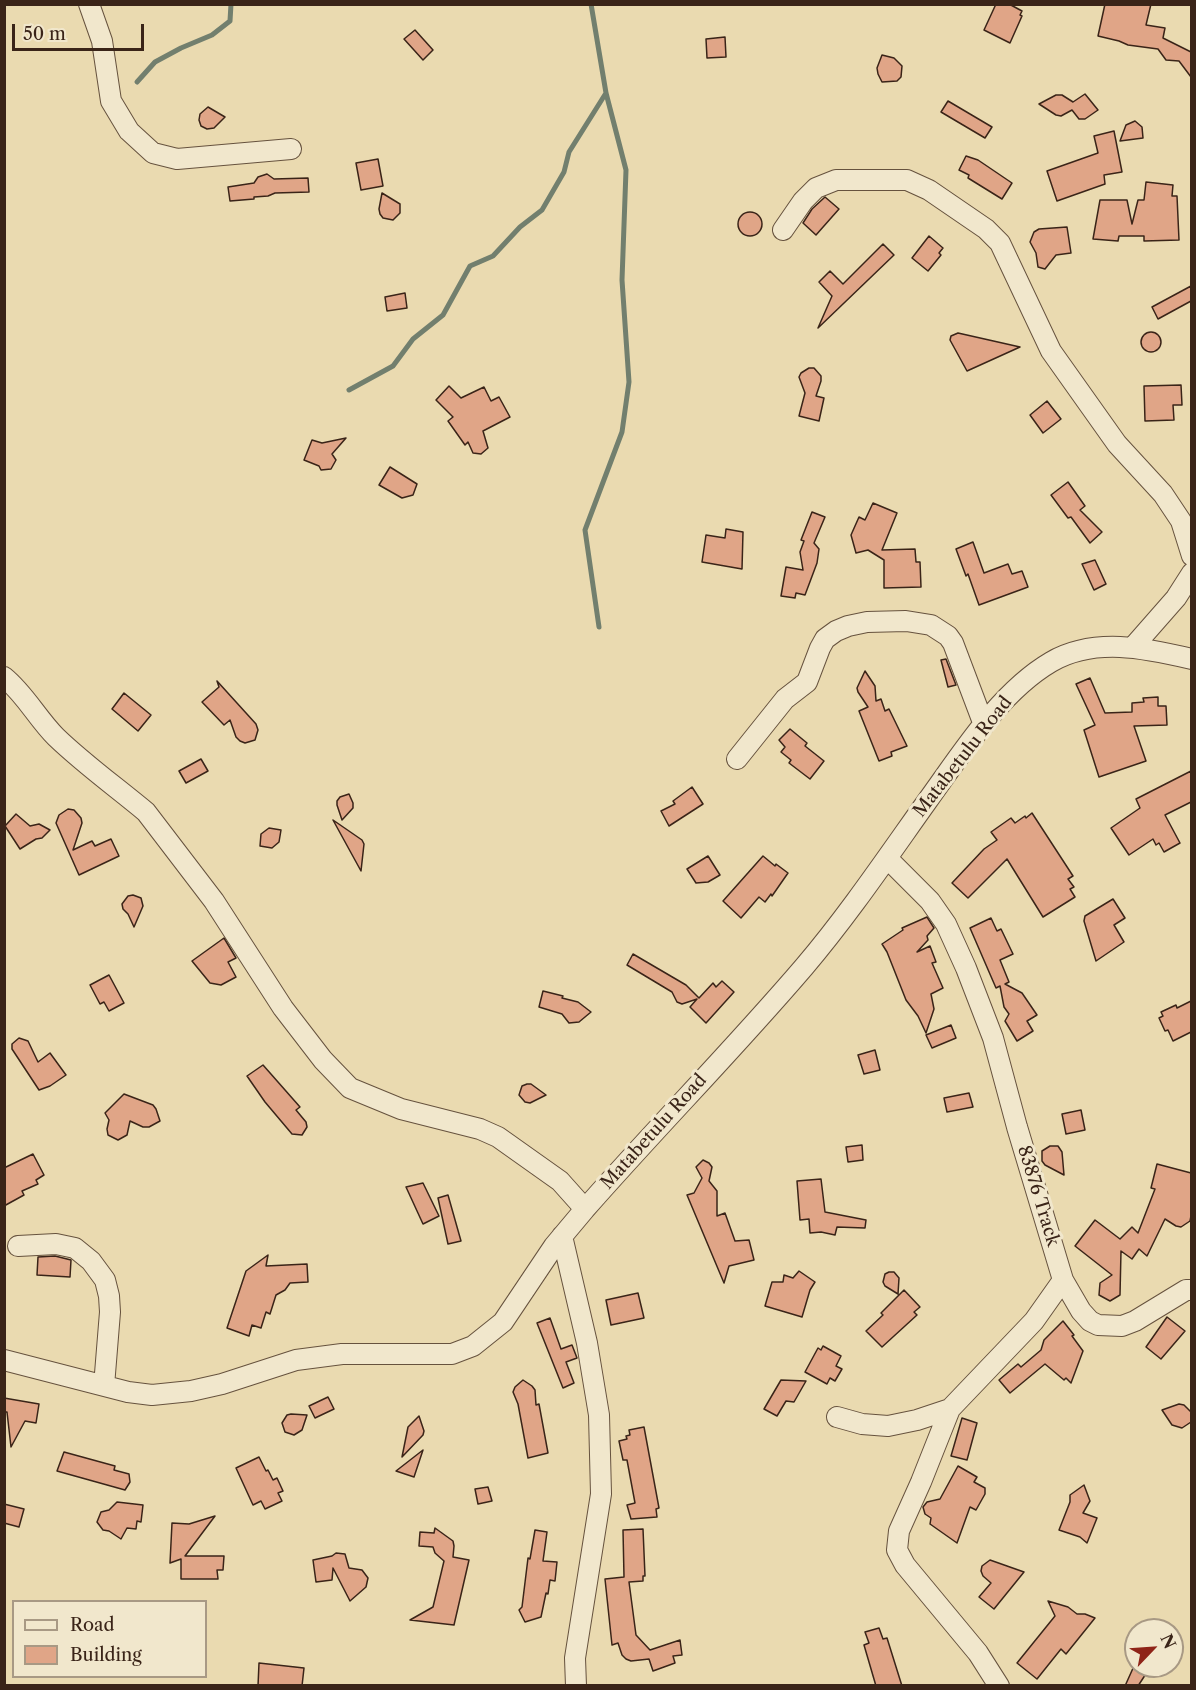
<!DOCTYPE html>
<html>
<head>
<meta charset="utf-8">
<style>
	body { margin:0 }
	#map { position:relative; width:1196px; height:1690px; overflow:hidden; background:#eadab0; font-family:"Libre Caslon Text",serif }
	canvas { display:block }
	.frame { position:absolute; inset:0; border:6px solid #3a2418; pointer-events:none }
	.legend { position:absolute; left:12px; top:1600px; width:195px; height:78px; box-sizing:border-box; background:#f1e7cc; border:2px solid #a89984; margin:0; padding:8px 10px; list-style:none; font-size:18px; color:#3a2418 }
	.legend li { display:flex; align-items:center; gap:12px; height:30px }
	.legend b { width:30px; border:2px solid #a89984 }
	.north { position:absolute; left:1124px; top:1618px; width:60px; height:60px; box-sizing:border-box; background:#f1e7cc; border:2px solid #a89984; border-radius:50%; rotate:65deg; font-size:16px; font-weight:700; line-height:24px; text-align:center; color:#3a2418 }
	.north::after { content:''; display:block; margin:auto; width:21px; height:27px; background:#8f2418; clip-path:polygon(50% 0,100% 100%,50% 72%,0 100%) }
	.scale { position:absolute; left:12px; top:24px; width:132px; height:27px; box-sizing:border-box; border:3px solid #3a2418; border-top:0; padding-left:8px; font-size:18px; line-height:21px; white-space:nowrap; color:#3a2418; -webkit-text-stroke:4px #f1e7cc; paint-order:stroke }
</style>
</head>
<body>
<div id="map">
<canvas width="1196" height="1690"></canvas>
<div class="frame"></div>
<ul class="legend">
<li><b style="height:8px;background:#f1e7cc"></b>Road</li>
<li><b style="height:16px;background:#e0a587"></b>Building</li>
</ul>
<div class="north">N</div>
<div class="scale">50 m</div>
</div>
<script>
const ctx = document.querySelector('canvas').getContext('2d');
ctx.lineJoin = 'round';
function trace(path, color, width, dash) {
  ctx.strokeStyle = color;
  ctx.lineWidth = width;
  ctx.lineCap = dash ? 'butt' : 'round';
  ctx.setLineDash(dash || []);
  ctx.stroke(path);
}
function fill(path, color) {
  ctx.fillStyle = color;
  ctx.fill(path, 'evenodd');
}
function drawText(font, color, halo, rows, align = 'center') {
  ctx.font = font + ' "Libre Caslon Text",serif';
  ctx.lineWidth = 6;
  ctx.setLineDash([]);
  ctx.textBaseline = 'middle';
  ctx.strokeStyle = halo;
  ctx.fillStyle = color;
  for (const [text, x, y, turn = 0] of rows) {
    ctx.save();
    ctx.translate(x, y);
    ctx.rotate((+turn || 0) * Math.PI / 180);
    ctx.textAlign = isNaN(turn) ? turn : align;
    if (halo) ctx.strokeText(text, 0, 0);
    ctx.fillText(text, 0, 0);
    ctx.restore();
  }
}
trace(new Path2D(`
	M591 4 606 93 626 170 622 280 629 382 622 432 585 530 599 627
	M137 82 155 62 181 48 212 35 230 21 231 4
	M349 390 393 366 413 339 443 315 470 266 493 256 520 227 542 210 564 172 569 152 606 93`), '#727f6e', 5);
const building = new Path2D(`
	M996 4H1009L1022 11 1020 15 1022 16 1010 43 984 30Z
	M1105 4H1151L1146 25 1165 28 1163 38 1191 52V77L1179 61 1166 60 1158 49 1128 45 1119 41 1098 36Z
	M415 30 433 50 423 60 404 39Z
	M725 37 726 57 707 58 706 39Z
	M882 55 894 58 902 66 901 77 897 81 882 82 878 74 877 68Z
	M1085 94 1098 110 1085 119H1079L1072 110 1061 116 1056 115 1039 104 1056 95H1062L1073 102Z
	M948 101 992 127 985 138 941 112Z
	M208 107 225 117 214 128 207 129 201 126 199 120 200 114Z
	M1135 121 1142 127 1143 138 1120 141 1126 125Z
	M1114 131 1122 172 1104 175 1105 184 1057 201 1047 171 1098 153 1094 136Z
	M966 156 978 160 1012 183 1002 199 968 178 969 175 959 170Z
	M378 159 383 186 361 190 356 163Z
	M267 174 274 179 308 178 309 192 275 193 268 196 254 197V199L230 201 228 187 254 183 258 177Z
	M1146 182 1173 185 1172 196H1177L1179 240 1144 241V236H1119L1118 241 1093 239 1100 200H1127L1132 224 1138 200H1144Z
	M382 193 400 204V213L393 220 383 218 380 214 379 209Z
	M825 197 839 209 816 235 803 223 812 209Z
	M738 224a12 12 0 1 1 24 0a12 12 0 1 1-24 0Z
	M1067 227 1071 253 1056 255 1045 269 1038 267 1036 253 1030 242 1034 232 1039 229Z
	M929 236 943 248 939 253 941 255 928 271 912 258Z
	M883 244 894 255 818 328 832 296 819 282 830 271 843 284Z
	M1191 286V301L1158 319 1152 307Z
	M405 293 407 308 387 311 385 297Z
	M1141 342a10 10 0 1 1 20 0a10 10 0 1 1-20 0Z
	M958 333 1020 347 967 371 950 340 951 336Z
	M809 368H814L821 376V381L816 396 824 398 819 421 799 416 805 393 799 377 801 373Z
	M1181 385 1182 405H1173L1174 420 1145 421 1144 386Z
	M449 386 461 398 484 387 491 401 499 397 510 417 483 431 488 448 481 454 473 453 468 442 465 445 448 421 453 417 436 400Z
	M1047 401 1061 419 1043 433 1030 415Z
	M346 438 332 454 336 460 331 469 321 470 319 466 304 460 312 440 322 443Z
	M390 467 417 484 413 495 402 498 379 485Z
	M1068 482 1085 506 1080 510 1102 532 1090 543 1071 517 1068 518 1051 495Z
	M873 503 897 513 882 550 915 549 916 562H920L921 587 884 588V560L868 550 856 553 851 535 859 517 865 520Z
	M812 512 825 517 814 543 819 549 817 563 805 595 796 593 795 598 781 596 786 567 803 570 800 552 804 541 801 540Z
	M726 529 743 532 742 569 702 562 706 535 725 538Z
	M973 542 984 573 1008 564 1012 574 1022 571 1028 587 979 605 968 574 966 576 956 549Z
	M1095 560 1106 584 1094 590 1082 564Z
	M946 659 956 685 948 687 941 660Z
	M865 671 875 686 876 701 881 699 885 711 889 709 907 746 891 752 892 756 879 761 859 711 868 707 858 692 857 688Z
	M1090 678 1105 713 1132 712V703L1144 702 1143 698 1158 697V706H1166L1167 725 1134 726 1146 761 1099 777 1084 730 1095 725 1076 684Z
	M217 681 256 724 258 730 255 740 245 743 240 741 236 737 230 720 224 725 202 702 219 687Z
	M124 693 151 715 138 731 112 709Z
	M790 729 807 743 805 746 824 761 810 779 789 763 791 760 781 752 785 747 779 740Z
	M201 759 208 771 186 783 179 771Z
	M1191 771V802L1165 815 1180 843 1164 852 1159 843 1156 845 1153 839 1129 855 1111 828 1140 808 1136 799Z
	M692 787 703 804 669 826 661 811 675 804 673 801Z
	M349 794 353 803V808L342 820 337 805V801L340 797Z
	M68 809 74 810 81 818 82 823 73 850 92 841 95 846 111 839 119 856 79 875 56 823 59 815Z
	M1032 813 1073 876 1068 879 1074 887 1070 889 1075 897 1043 917 1007 859 968 898 952 883 984 849 997 840 991 832 1011 818 1015 823 1025 816 1026 818Z
	M16 814 30 826 39 824 50 830 42 838 36 839 20 849 5 826Z
	M333 820 362 840 364 844 361 871Z
	M269 828 281 830 279 842 272 848 260 846 261 834Z
	M708 856 720 875 708 882 696 883 687 869Z
	M763 856 775 866 776 864 788 873 772 896 771 894 765 902 759 897 741 918 723 901Z
	M133 895 141 898 143 906 134 927 128 914 123 909 122 904 128 896Z
	M1113 899 1125 918 1114 925 1124 942 1096 961 1084 921 1085 916Z
	M927 917 934 928 927 936 928 940 917 952 930 946 936 962 932 963 943 988 931 994 934 1009 926 1033 918 1016 906 1000 887 952 882 944 903 930 902 928Z
	M991 918 997 931 1001 929 1013 954 1000 960 1009 982 1005 984 1022 993 1037 1015 1027 1021 1033 1031 1017 1041 1005 1021 1009 1014 1004 1007 1000 986 996 988 970 928Z
	M224 938 236 958 228 962 236 977 221 985 210 983 192 961Z
	M633 954 686 985 699 998 713 983 716 987 722 981 734 992 706 1023 690 1007 697 999 682 1004 677 1002 672 992 627 965Z
	M109 975 124 1003 109 1011 104 1002 100 1004 90 985Z
	M543 991 563 996 562 998 578 1002 591 1012 579 1022 569 1023 562 1014 539 1007Z
	M1191 1001V1032L1173 1041 1168 1030 1165 1031 1159 1018 1163 1016 1161 1012 1176 1005 1177 1008Z
	M951 1025 956 1038 932 1048 926 1035Z
	M19 1038 28 1041 38 1062 50 1053 66 1075 50 1086 39 1090 12 1049V1044Z
	M875 1050 880 1070 864 1074 858 1055Z
	M263 1065 300 1107 296 1110 306 1122 307 1127 302 1135 292 1134 265 1102 247 1076Z
	M527 1084H531L546 1095 530 1103 525 1102 519 1095 522 1086Z
	M969 1093 973 1107 947 1112 944 1098Z
	M124 1094 153 1105 156 1109 160 1121 149 1127H143L130 1121 127 1135 118 1140 108 1135 107 1129 109 1120 105 1113Z
	M1081 1110 1085 1130 1066 1134 1062 1114Z
	M862 1145 863 1160 848 1162 846 1147Z
	M1050 1146H1058L1062 1152 1064 1175 1045 1165 1042 1161V1151Z
	M33 1154 44 1175 36 1180 38 1184 22 1191 24 1195 4 1206V1168Z
	M703 1160 709 1163 712 1167 709 1181 717 1191V1216L725 1213 735 1241 749 1240 754 1260 729 1266 724 1283 687 1195 694 1193 702 1178 696 1167Z
	M1157 1164 1191 1173V1216L1190 1221 1181 1227 1176 1226 1165 1219 1147 1256 1139 1249 1132 1259 1121 1251 1120 1295 1110 1301 1099 1295 1100 1283 1112 1275 1075 1246 1095 1220 1120 1239 1132 1227 1138 1233 1155 1189 1151 1188Z
	M821 1179 825 1212 866 1220 865 1228 837 1227 835 1235 821 1232 810 1233 809 1219 800 1220 797 1181Z
	M423 1183 439 1216 423 1224 406 1187Z
	M448 1195 461 1241 448 1244 438 1198Z
	M268 1255 266 1266 307 1264 308 1282 290 1283 285 1290 276 1295 270 1314 266 1312 261 1328 252 1325 249 1336 227 1328 246 1271Z
	M55 1256 71 1260 70 1277 37 1275 38 1257Z
	M799 1271 815 1282 810 1290 802 1317 765 1306 772 1282H783L784 1275 793 1278Z
	M889 1272H894L899 1278 898 1294 885 1286 883 1282 885 1274Z
	M904 1290 920 1307 914 1312 917 1315 882 1347 866 1331 883 1315 881 1313Z
	M638 1293 644 1318 611 1325 606 1300Z
	M1167 1317 1185 1331 1161 1359 1146 1347Z
	M550 1318 561 1349 572 1345 577 1358 566 1362 574 1383 563 1388 537 1323Z
	M1063 1321 1074 1335 1072 1336 1083 1351 1071 1383 1066 1378 1064 1380 1045 1364 1010 1393 999 1380 1018 1364 1021 1367 1041 1350 1044 1340Z
	M823 1346 841 1356 836 1366 842 1369 835 1381 830 1378 827 1384 805 1372 818 1348 821 1350Z
	M523 1380 532 1386 535 1390 536 1405 539 1404 548 1453 528 1458 518 1404 513 1392 515 1387Z
	M781 1380 806 1381 794 1402 786 1401 777 1416 764 1409Z
	M328 1397 334 1409 315 1418 309 1406Z
	M4 1398 39 1404 36 1423 25 1421 11 1447 7 1412H4Z
	M1179 1404 1184 1405 1191 1412V1422L1182 1428 1172 1425 1162 1410Z
	M291 1414 307 1415 302 1430 294 1435 285 1432 282 1423 287 1415Z
	M419 1416 424 1431 423 1435 402 1457 408 1427Z
	M962 1418 977 1423 967 1460 951 1456Z
	M644 1427 659 1508 656 1509 657 1517 631 1519 627 1505 635 1503 627 1460H623L619 1441 627 1439 626 1436 630 1435 629 1430Z
	M423 1450 414 1477 396 1471Z
	M64 1452 115 1466 114 1470 129 1474 130 1482 125 1490 57 1471Z
	M259 1457 266 1471 268 1470 273 1480 277 1478 283 1491 278 1493 282 1501 265 1509 261 1501 253 1505 236 1468Z
	M958 1466 977 1477 974 1482 985 1488V1494L976 1510 970 1507 957 1543 930 1524 931 1518 925 1514 923 1507 927 1502 940 1499Z
	M1084 1485 1090 1501 1083 1513 1097 1518 1087 1543 1080 1537 1059 1530 1070 1502V1495Z
	M488 1487 492 1501 478 1504 475 1489Z
	M117 1502 143 1505 141 1522 137 1521 136 1529 127 1528 121 1539 109 1531 103 1530 97 1522 101 1512 109 1510Z
	M4 1504 24 1509 19 1527 4 1523Z
	M215 1516 185 1556H224L223 1570H217L218 1579H181V1559L170 1563 172 1523 189 1524Z
	M435 1528 453 1541 454 1546 453 1557 469 1560 454 1625 410 1620 433 1607 444 1561 435 1553 433 1547 419 1546 420 1532 434 1533Z
	M643 1529 645 1576H643V1581L629 1582 636 1635 650 1650 680 1640 682 1655 673 1656 675 1663 653 1671 649 1659 631 1661 626 1659 622 1655 618 1643 612 1645 605 1579 624 1577 623 1530Z
	M535 1530 547 1532 543 1561 557 1562 555 1581 550 1580 548 1594 546 1593 541 1617 525 1622 519 1610 522 1607 528 1558 530 1559Z
	M336 1553 345 1554 349 1568 362 1570 368 1578 366 1587 350 1601 333 1568 332 1580 316 1582 313 1560 332 1556Z
	M990 1560 1024 1572 994 1609 979 1597 991 1583 983 1576 981 1571 982 1566Z
	M1048 1601 1068 1607 1077 1614H1085L1095 1618 1066 1654 1061 1649 1037 1679 1017 1663 1055 1616Z
	M879 1628 883 1639 887 1638 902 1686H876L864 1645 869 1643 865 1632Z
	M259 1663 304 1668 302 1686H258Z
	M1134 1666H1151L1138 1686H1125Z`);
fill(building, '#e0a587');
trace(building, '#3a2418', 1.5);
const minor = new Path2D(`
	M89 4 102 41 111 101 129 131 153 153 177 159 291 149
	M783 230 803 201 816 188 836 180H907L929 190 986 229 1000 243 1008 260 1051 351 1117 444 1163 494 1181 521 1192 556
	M1133 647 1176 598 1192 573
	M4 677C25 694 37 718 56 737 84 764 116 787 146 812L214 901 283 1008 323 1060 350 1088 401 1109 480 1129 498 1137 560 1181 585 1209
	M737 759 785 699 807 682 820 648 825 639 836 631 848 626 867 622 906 621 931 625 948 636 953 643 984 725
	M887 858 930 901 946 924 966 968 993 1038 1017 1127 1063 1280 1081 1311 1090 1321 1098 1325 1122 1326 1135 1321 1186 1290H1192
	M562 1236 587 1343 599 1415 601 1494 575 1658 576 1686
	M18 1246 56 1244 75 1248 91 1261 105 1280 109 1296 110 1312 104 1386
	M4 1360 128 1392 152 1395 191 1391 222 1384 296 1360 342 1354H452L473 1346 503 1322 554 1246 585 1209C657 1127 733 1050 804 967 849 914 888 856 928 800 962 753 1000 692 1051 662 1094 637 1145 648 1192 659
	M950 1409 921 1482 899 1531 897 1550 905 1565 978 1653 999 1686
	M837 1417 862 1424 888 1426 917 1420 950 1409 1034 1321 1063 1280`);
trace(minor, '#66523e', 22);
trace(minor, '#f1e7cc', 20);
drawText('18px', '#3a2418', '#f1e7cc', [
	["Matabetulu Road",963,757,-52],
	["Matabetulu Road",654,1132,-48],
	["83876 Track",1038,1196,73]
]);
</script>
</body>
</html>
